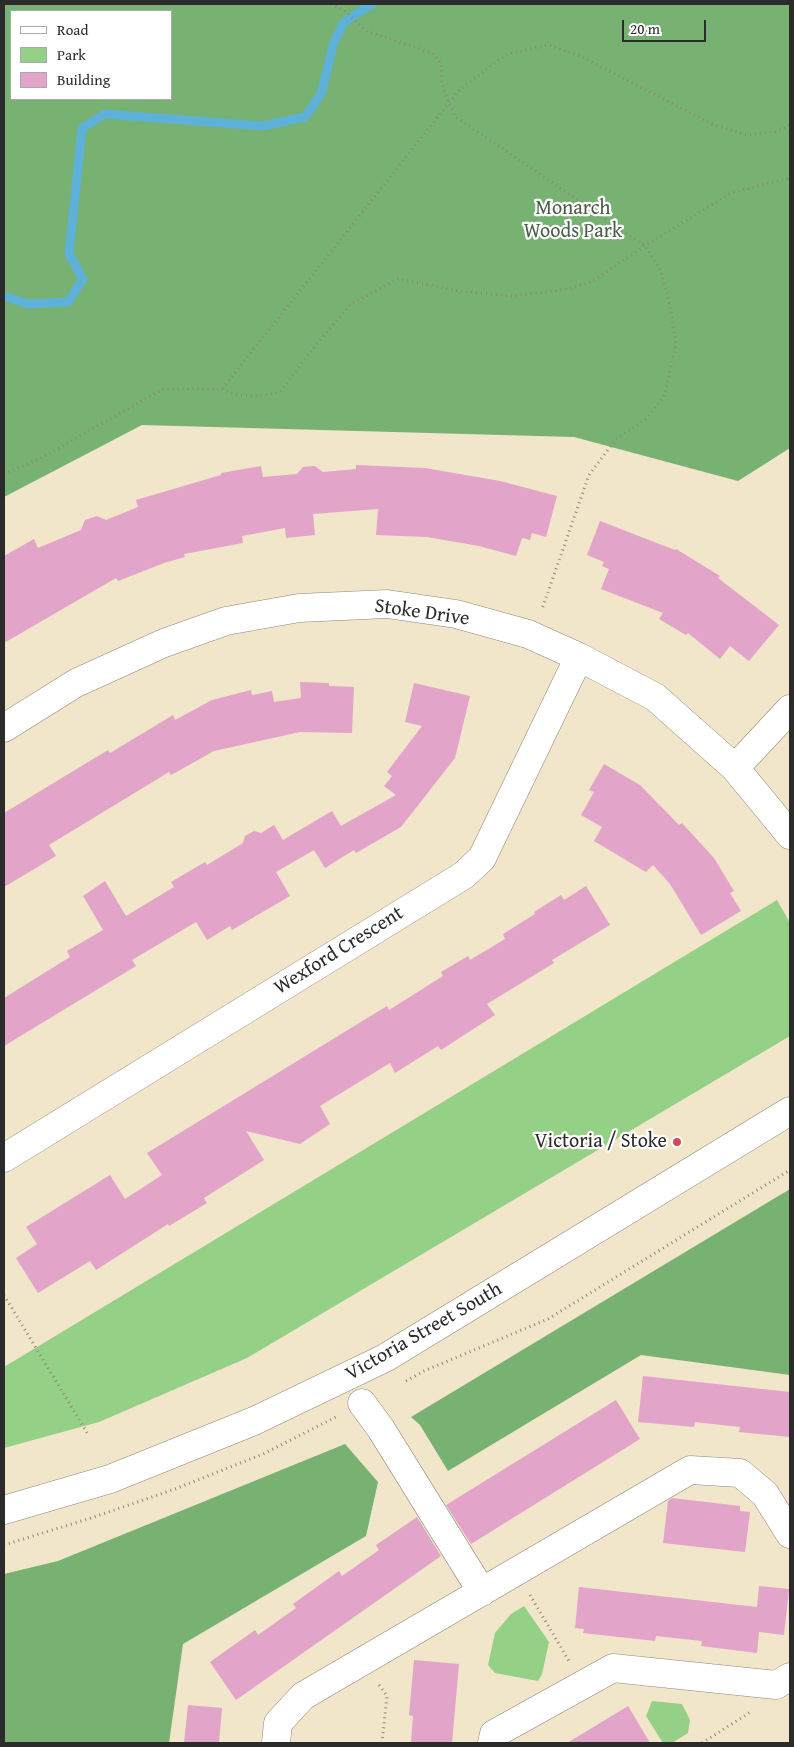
<!DOCTYPE html>
<html>
<head>
<meta charset="utf-8">
<style>
	body { margin:0 }
	#map { position:relative; width:794px; height:1747px; overflow:hidden; background:#f1e5ca; font-family:"Gentium Book Plus",serif }
	canvas { display:block }
	.frame { position:absolute; inset:0; border:5px solid #2b2b2b; pointer-events:none }
	.legend { position:absolute; left:10px; top:10px; width:162px; height:90px; box-sizing:border-box; background:#fff; border:1px solid #aaa; margin:0; padding:6px 9px; list-style:none; font-size:15px; color:#2b2b2b }
	.legend li { display:flex; align-items:center; gap:10px; height:25px }
	.legend b { width:25px; border:1px solid #aaa }
	.scale { position:absolute; left:622px; top:20px; width:84px; height:22px; box-sizing:border-box; border:2px solid #2b2b2b; border-top:0; padding-left:6px; font-size:15px; line-height:18px; white-space:nowrap; color:#2b2b2b; -webkit-text-stroke:4px #fff; paint-order:stroke }
</style>
</head>
<body>
<div id="map">
<canvas width="794" height="1747"></canvas>
<div class="frame"></div>
<ul class="legend">
<li><b style="height:6px;background:#fff"></b>Road</li>
<li><b style="height:14px;background:#94d085"></b>Park</li>
<li><b style="height:14px;background:#e2a4c9"></b>Building</li>
</ul>
<div class="scale">20 m</div>
</div>
<script>
const ctx = document.querySelector('canvas').getContext('2d');
ctx.lineJoin = 'round';
function fill(path, color) {
  ctx.fillStyle = color;
  ctx.fill(path, 'evenodd');
}
function trace(path, color, width, dash) {
  ctx.strokeStyle = color;
  ctx.lineWidth = width;
  ctx.lineCap = dash ? 'butt' : 'round';
  ctx.setLineDash(dash || []);
  ctx.stroke(path);
}
function drawText(font, color, halo, rows, align = 'center') {
  ctx.font = font + ' "Gentium Book Plus",serif';
  ctx.lineWidth = 4.5;
  ctx.setLineDash([]);
  ctx.textBaseline = 'middle';
  ctx.strokeStyle = halo;
  ctx.fillStyle = color;
  for (const [text, x, y, turn = 0] of rows) {
    ctx.save();
    ctx.translate(x, y);
    ctx.rotate((+turn || 0) * Math.PI / 180);
    ctx.textAlign = isNaN(turn) ? turn : align;
    if (halo) ctx.strokeText(text, 0, 0);
    ctx.fillText(text, 0, 0);
    ctx.restore();
  }
}
fill(new Path2D(`
	M777 900 790 923V1036L247 1358 99 1422 4 1448V1367Z
	M524 1606 549 1642 542 1674 538 1681 495 1673 488 1665 495 1633 511 1614Z
	M652 1701 682 1704 690 1720 688 1733 672 1743H663L646 1716Z`), '#94d085');
fill(new Path2D(`
	M4 4H790V448L738 481 574 437 142 425 4 497ZM11 11H171V99H11Z
	M790 1189V1375L641 1355 448 1471 420 1425 411 1417Z
	M345 1444 378 1482 366 1536 183 1644 169 1743H4V1574L58 1561Z`), '#77b272');
trace(new Path2D(`
	M4 296 28 304 68 302 83 279 69 254 82 128 105 114 263 126 305 117 321 94 334 42 344 22 372 4`), '#5eb2da', 9);
fill(new Path2D(`
	M356 465 425 468 500 481 557 496 546 537 532 533 530 540 522 538 516 556 479 546 427 537 376 535 378 509 313 514 315 535 286 538 285 528 242 536 243 543 184 554 185 557 164 563 118 581 116 578 4 643V556L34 539 38 548 81 530 85 520 97 516 106 520 138 507 136 500 221 475V473L261 466 263 477 297 474 303 467 315 466 323 472 356 469Z
	M600 521 675 550 676 549 720 576 718 578 779 625 749 661 730 646 720 659 688 633 686 635 659 619 663 613 601 589 609 569 602 566 604 562 587 555Z
	M300 682 329 683V686L354 687 352 733 300 732 214 751 171 775 169 772 49 845 56 856 4 887V813L108 750 110 753 173 715 175 720 212 700 251 690 252 695 272 691 274 702 301 698Z
	M414 683 470 696 455 758 401 827 356 853 354 850 325 868 314 850 276 872 290 896 232 930 230 926 207 940 196 922 132 960 136 966 4 1046V998L70 957 67 951 103 930 83 896 105 881 126 916 174 887 171 882 205 862 207 865 243 843 245 836 254 831 261 833 274 825 283 840 332 811 341 826 396 795 384 786 392 776 387 772 422 726 405 722Z
	M604 764 640 785 679 825 682 823 714 858 734 891 730 893 741 911 701 935 670 884 653 865 646 872 594 841 602 827 581 815 594 792 589 790Z
	M586 886 610 925 552 960 554 963 487 1004 495 1015 441 1050 438 1046 395 1073 390 1063 320 1106 330 1124 300 1144 246 1131 264 1160 204 1198 207 1203 169 1226 168 1224 96 1270 90 1261 38 1293 16 1258 37 1244 26 1227 110 1175 125 1199 162 1175 147 1153 387 1006 389 1010 443 976 441 972 468 956 470 960 505 939 503 934 535 914 534 912 561 895 564 900Z
	M643 1376 790 1392V1437L739 1432 740 1427 695 1422 694 1427 638 1422Z
	M616 1400 640 1439 471 1544 446 1505Z
	M672 1498 740 1506V1511L750 1512 745 1552 663 1543 668 1501Z
	M417 1517 441 1556 236 1700 210 1662 255 1630 258 1635 296 1608 293 1604 339 1571 342 1576 379 1550 376 1545Z
	M759 1586 789 1589 784 1635 759 1632 757 1653 701 1646 702 1641 656 1636 655 1641 583 1633 584 1629 575 1628 579 1587 757 1607Z
	M414 1660 459 1664 452 1743H411L413 1716 409 1715Z
	M188 1705 222 1708 219 1743H184Z
	M628 1706 650 1743H567L610 1717Z`), '#e2a4c9');
const minor = new Path2D(`
	M4 728 76 683 164 643 226 621 299 608 387 604 456 614 528 634 579 657 655 697 735 768 790 835
	M735 768 790 709
	M4 1158 464 875 482 858 579 657
	M362 1403 381 1429 482 1592
	M276 1743 278 1723 303 1696 690 1470 740 1473 765 1494 790 1534
	M492 1743 494 1734 613 1668 776 1685 790 1677`);
const major = new Path2D(`
	M4 1510 110 1479 254 1421 385 1358 790 1111`);
trace(minor, '#8e887a', 29);
trace(major, '#8e887a', 29);
trace(new Path2D(`
	M331 4 345 11 366 31 432 53C446 65 439 71 443 86 445 97 451 107 456 117L645 246 661 271 670 306 676 344 664 397 645 420 616 439 589 475 542 609
	M222 389C245 399 256 397 280 392L310 352 351 304 398 279 458 291 512 296 562 290 589 283 645 246 731 193 790 178
	M4 474 41 458 163 389H222L460 89 505 55 548 45 580 56 712 124 746 135 775 132 790 125
	M4 1295 89 1436
	M406 1381 424 1371 548 1319 790 1170
	M4 1545 91 1518 175 1489 263 1454 338 1416
	M530 1595 569 1661
	M379 1685 387 1696 382 1743
	M702 1743 752 1711`), '#8e887a', 3, [1, 4]);
trace(minor, '#fff', 28);
trace(major, '#fff', 28);
for (const [x, y, r, color] of [
	[677,1142,5,"#d1495b"]
]) {
  const dot = new Path2D();
  dot.arc(x, y, r, 0, 2 * Math.PI);
  ctx.fillStyle = color;
  ctx.fill(dot);
  trace(dot, '#fff', 2);
}
drawText('20px', '#4a5d46', '#fff', [
	["Monarch",573,209],
	["Woods Park",573,232]
]);
drawText('20px', '#2b2b2b', '#fff', [
	["Stoke Drive",422,613,8],
	["Wexford Crescent",339,951,-32],
	["Victoria Street South",424,1332,-30]
]);
drawText('20px', '#2b2b2b', '#fff', [
	["Victoria / Stoke",667,1142]
], 'right');
</script>
</body>
</html>
